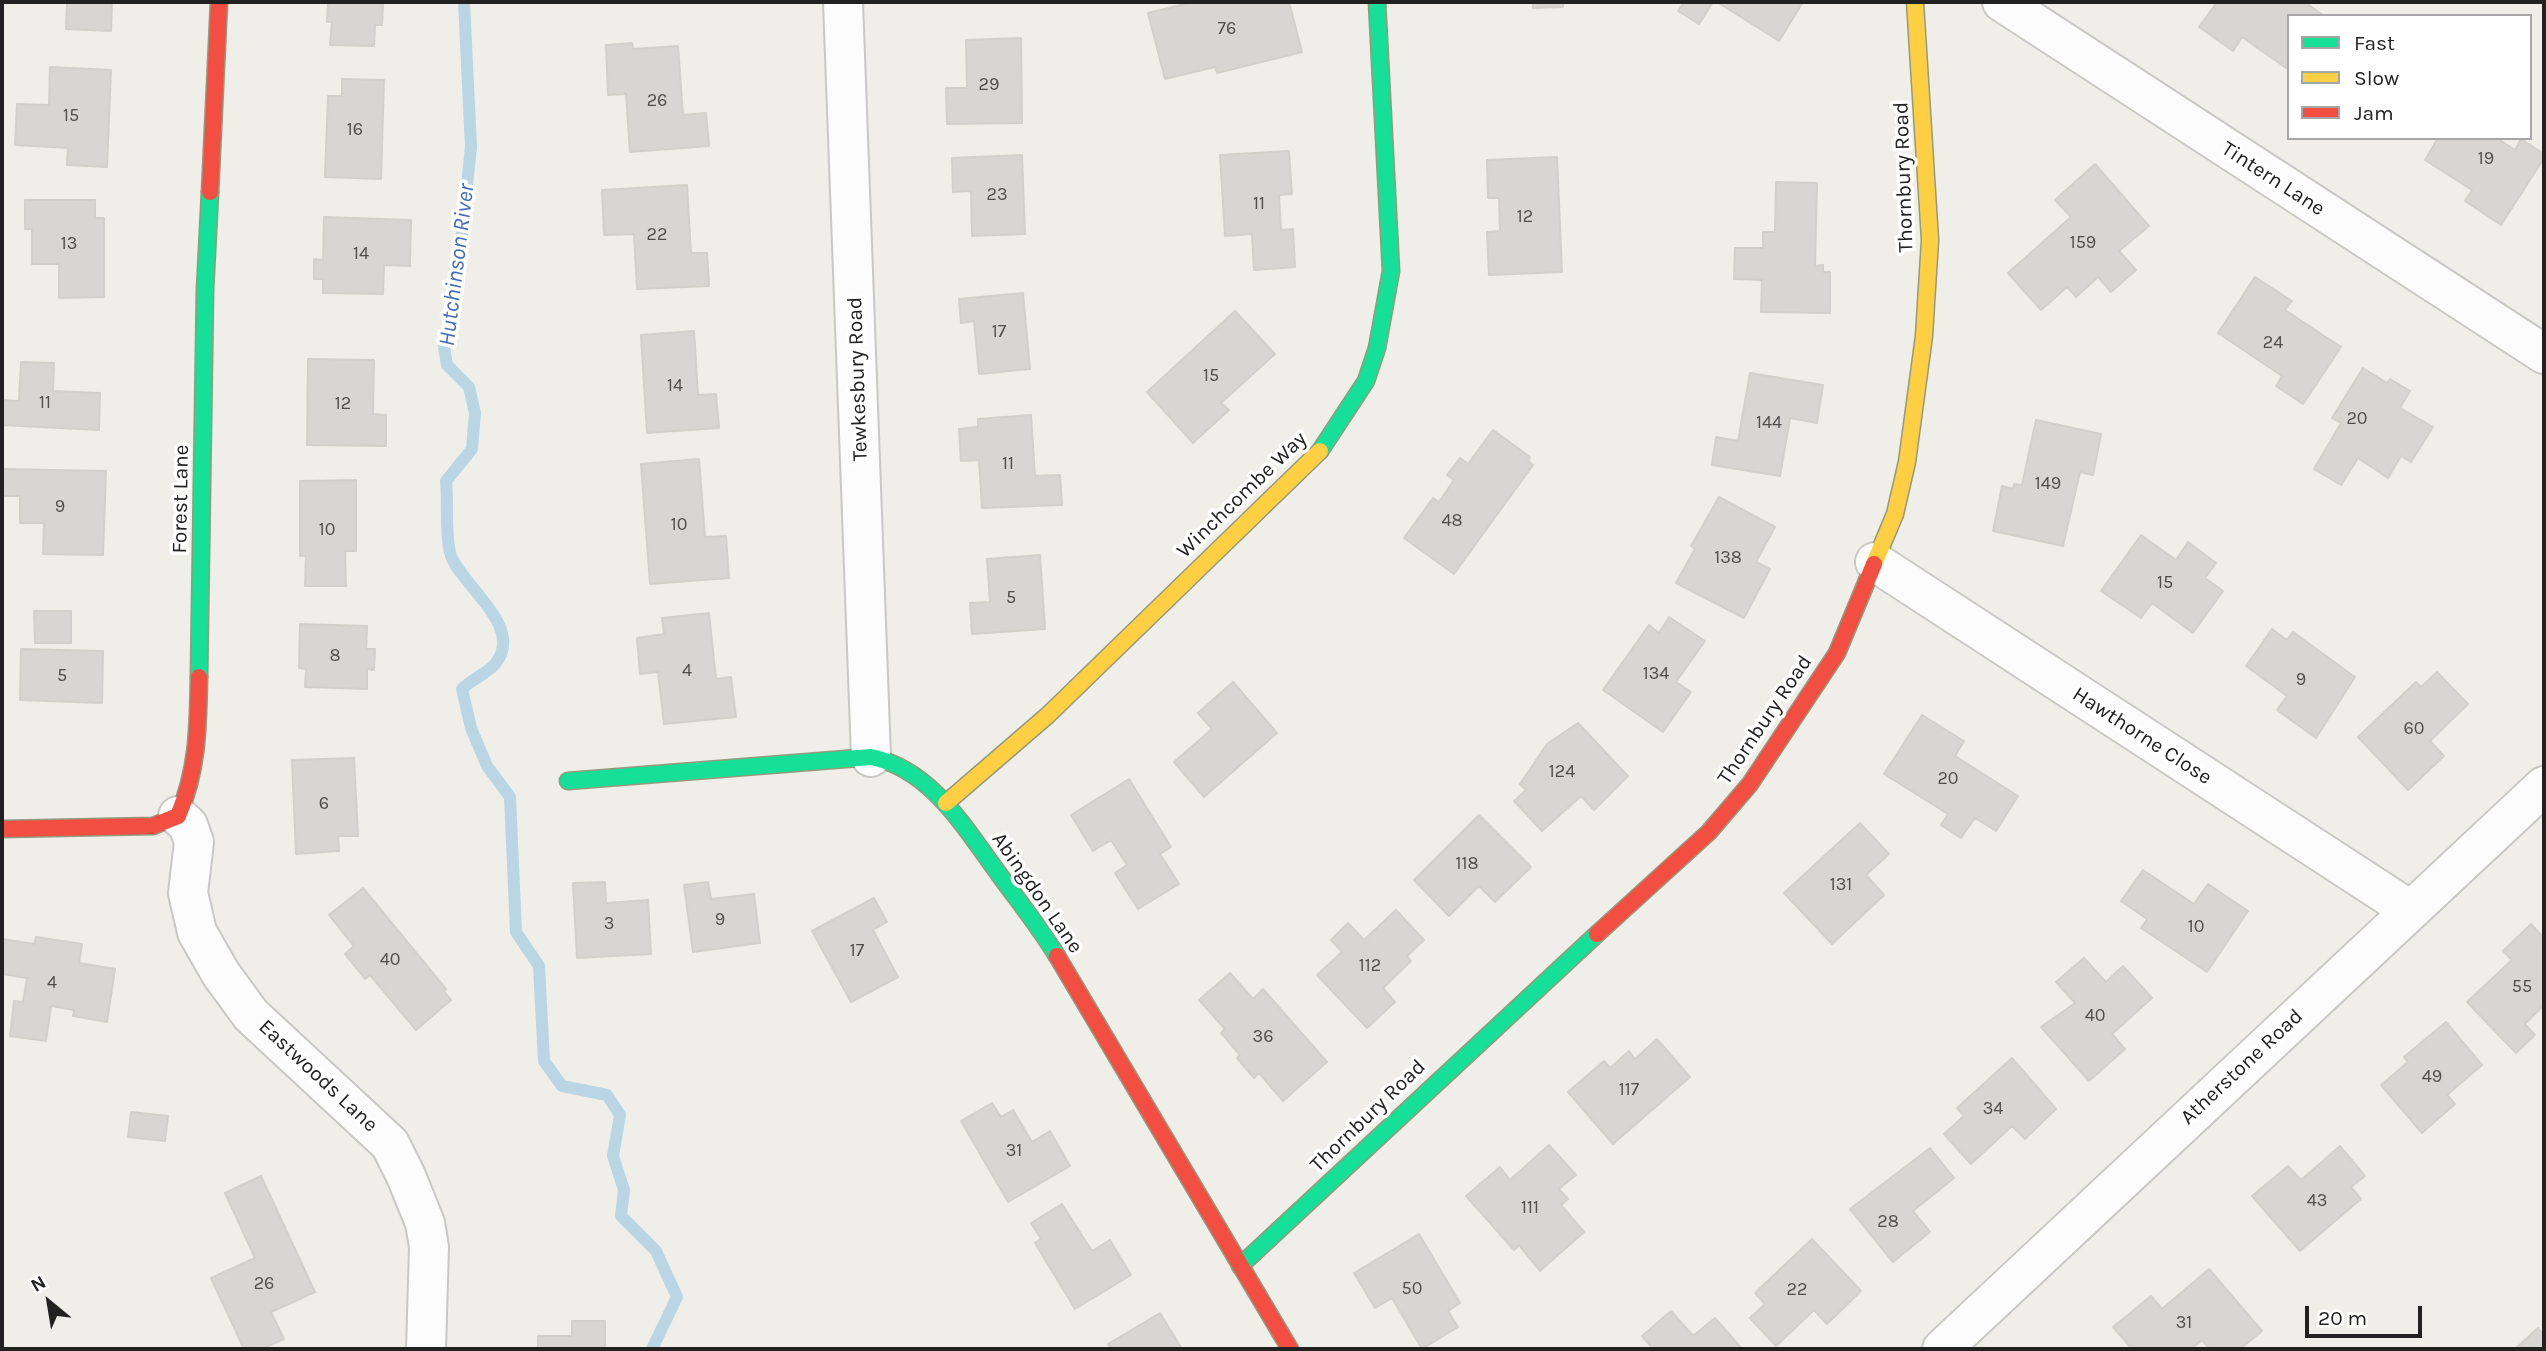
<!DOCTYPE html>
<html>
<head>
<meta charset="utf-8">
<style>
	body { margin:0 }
	#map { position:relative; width:2546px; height:1351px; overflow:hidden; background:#efeee9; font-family:Karla,sans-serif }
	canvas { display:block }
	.frame { position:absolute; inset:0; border:4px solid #212121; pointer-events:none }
	.legend { position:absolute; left:2287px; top:14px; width:245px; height:126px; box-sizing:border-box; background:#fff; border:2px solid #a6a6a6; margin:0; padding:9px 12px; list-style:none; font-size:21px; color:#212121 }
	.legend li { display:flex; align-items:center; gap:14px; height:35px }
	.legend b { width:35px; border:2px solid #a6a6a6 }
	.north { position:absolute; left:14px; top:1267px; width:70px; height:70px; -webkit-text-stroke:5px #fff; paint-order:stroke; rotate:330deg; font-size:19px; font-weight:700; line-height:28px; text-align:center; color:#212121 }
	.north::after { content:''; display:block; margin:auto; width:24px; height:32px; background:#212121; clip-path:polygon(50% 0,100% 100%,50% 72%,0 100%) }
	.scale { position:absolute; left:2305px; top:1306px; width:117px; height:32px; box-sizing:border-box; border:4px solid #212121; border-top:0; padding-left:9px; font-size:21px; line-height:24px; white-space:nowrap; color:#212121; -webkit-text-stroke:5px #fff; paint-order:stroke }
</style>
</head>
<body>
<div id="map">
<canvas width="2546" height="1351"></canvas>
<div class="frame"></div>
<ul class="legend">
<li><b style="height:9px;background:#16e098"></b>Fast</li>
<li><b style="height:9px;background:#ffcf43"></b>Slow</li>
<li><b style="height:9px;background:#f24e42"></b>Jam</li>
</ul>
<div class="north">N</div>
<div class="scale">20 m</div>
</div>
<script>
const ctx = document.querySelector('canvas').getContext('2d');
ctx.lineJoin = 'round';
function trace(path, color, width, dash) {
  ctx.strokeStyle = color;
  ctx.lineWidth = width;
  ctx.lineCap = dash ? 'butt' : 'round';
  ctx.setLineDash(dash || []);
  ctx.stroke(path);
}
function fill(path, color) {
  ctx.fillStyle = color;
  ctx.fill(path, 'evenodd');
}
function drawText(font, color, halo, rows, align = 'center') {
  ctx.font = font + ' Karla,sans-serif';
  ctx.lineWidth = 7;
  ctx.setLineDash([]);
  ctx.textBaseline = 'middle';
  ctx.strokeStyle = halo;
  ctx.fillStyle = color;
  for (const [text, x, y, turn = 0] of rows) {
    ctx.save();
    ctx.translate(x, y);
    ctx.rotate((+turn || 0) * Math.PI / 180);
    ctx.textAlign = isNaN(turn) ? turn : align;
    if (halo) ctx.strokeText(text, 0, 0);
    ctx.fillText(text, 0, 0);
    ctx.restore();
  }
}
trace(new Path2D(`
	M464 2 471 147 454 309 443 341 447 365 469 387 475 413 472 449 446 481C448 501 445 539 451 556 463 587 524 626 496 663 488 673 472 679 462 689L471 728 487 766 510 797 516 932 539 966 544 1061 562 1086 607 1095 620 1115 613 1156 624 1190 621 1216 656 1251 677 1297 652 1349`), '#bad6e5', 12);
const building = new Path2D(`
	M67 2H112L111 31 66 29Z
	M328 2H383L382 25H375L374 46 330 45 332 22H327Z
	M1193 2H1289L1302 52 1217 73 1215 67 1165 79 1148 13Z
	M1533 2H1572H1563V7L1533 8Z
	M1684 2H1713L1699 24 1678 11Z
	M1717 2H1803L1779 41Z
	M2217 2H2311L2309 5 2324 16H2289V70L2242 37 2233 51 2199 27Z
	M1021 38 1022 123 947 124 946 88H967L966 40Z
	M632 43 633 49 678 46 683 115 706 113 709 146 630 152 626 94 608 95 606 45Z
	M50 67 111 70 107 167 67 165 68 148 15 145 17 104 49 105Z
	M342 79 384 80 381 179 325 177 328 96H342Z
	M2438 138H2497L2515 150 2521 139 2544 154V158L2501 225 2465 201 2472 190 2425 160Z
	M1289 151 1292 194 1279 195 1281 230 1293 229 1295 267 1254 270 1252 234 1225 236 1220 155Z
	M1022 155 1025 234 972 236 971 191 953 192 952 158Z
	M1557 157 1562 272 1489 275 1487 232 1500 231 1499 198H1488L1487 160Z
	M2095 164 2149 226 2119 251 2136 270 2111 292 2098 277 2076 297 2067 287 2041 310 2008 273 2071 217 2055 200Z
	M1776 182 1817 183 1815 266 1823 265V272H1830V313L1761 312 1762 280 1734 279 1735 248H1763V232H1775Z
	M687 185 691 253H707L709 286 637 289 634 234 604 235 602 190Z
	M25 200H95V218H104V297L59 298V264H32V229H25Z
	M324 217 411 220 410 266 384 265 383 294 323 293V279H314V259L323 260Z
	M2255 277 2292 301 2285 310 2341 347 2303 404 2276 386 2282 376 2218 333Z
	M1023 293 1030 369 979 374 974 321 961 323 959 299Z
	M1235 311 1275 354 1221 403 1229 410 1193 443 1147 392Z
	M694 331 698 395 716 394 719 428 647 433 641 335Z
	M308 359 374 360 373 414 386 415V446L307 445Z
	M21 362 54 363 53 391 100 393 99 430 2 425V400L19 401Z
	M2363 368 2387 383 2390 379 2410 391 2400 408 2433 427 2411 462 2401 456 2388 478 2358 458 2341 485 2314 469 2341 423 2332 418Z
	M1750 373 1823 385 1817 423 1790 418 1780 476 1712 465 1716 437 1738 441Z
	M1031 415 1035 476 1060 475 1062 505 982 508 979 460 961 461 959 429 978 427V419Z
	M2036 420 2101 434 2093 475 2080 472 2063 546 1993 531 2002 486 2013 489 2014 484 2022 485Z
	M1493 430 1530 457 1528 461 1533 465 1454 574 1404 538 1433 498 1439 502 1454 480 1447 475 1460 458 1468 464Z
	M699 459 705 537 726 536 729 578 650 584 641 464Z
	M2 469 106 471 103 555 43 554 44 523H20V496H2Z
	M356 480V551H345L346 586H305L306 556H300V481Z
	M1719 497 1775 527 1756 562 1770 569 1744 618 1676 583 1695 549 1691 546Z
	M2141 535 2176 560 2188 542 2216 563 2205 578 2223 591 2193 633 2152 603 2141 618 2101 591Z
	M1040 555 1045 629 972 634 970 603 990 602 987 559Z
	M34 611H71V643H35Z
	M709 613 716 679 731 677 736 717 664 724 658 672 640 674 637 638 664 634 662 618Z
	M1669 617 1705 641 1676 682 1691 692 1663 732 1603 690 1649 625 1659 633Z
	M300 624 367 626 366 649H375L374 670 367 669V689L305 687 306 669 299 668Z
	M2272 629 2287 640 2293 632 2355 677 2316 738 2277 710 2287 696 2246 666Z
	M21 649 103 651 102 703 20 700Z
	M2437 672 2468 704 2430 741 2444 756 2408 790 2358 737 2416 682 2421 687Z
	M1233 682 1277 733 1204 797 1174 762 1212 729 1198 713Z
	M1922 715 1964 741 1955 756 2018 796 1996 831 1975 818 1961 838 1941 825 1948 814 1884 774Z
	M1578 723 1628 776 1594 810 1581 796 1542 831 1514 801 1526 790 1520 784 1547 744Z
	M354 758 358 836H338L339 851 296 854 292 760Z
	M1129 779 1171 847 1160 854 1179 884 1138 909 1115 873 1127 865 1111 840 1093 851 1071 815Z
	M1479 815 1531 867 1495 902 1479 886 1449 916 1414 880Z
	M1860 823 1889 854 1866 875 1884 895 1832 944 1784 893Z
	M2143 870 2194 904 2208 884 2248 911 2207 972 2141 928 2147 919 2121 901Z
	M605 882 606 903 648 900 651 954 577 958 573 883Z
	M708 882 711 899 754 894 760 943 693 952 684 885Z
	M363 888 446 989 444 991 451 1000 416 1030 370 975 365 979 345 954 354 946 329 915Z
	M874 898 887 922 873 930 898 977 851 1002 812 931Z
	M1396 910 1424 940 1407 956 1411 961 1383 988 1395 1002 1367 1028 1317 975 1342 952 1331 940 1348 923 1364 940Z
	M2531 924 2544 938V1005L2525 1024 2535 1035 2516 1053 2467 1002 2512 960 2503 951Z
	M36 937 82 944 79 963 115 969 107 1022 73 1016 74 1010 51 1006 46 1041 10 1036 14 1001 23 1002 27 978 2 974V939L34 944Z
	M2084 958 2106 982 2123 966 2152 998 2112 1034 2125 1049 2089 1081 2041 1027 2075 1003 2056 982Z
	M1230 973 1253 999 1263 989 1327 1062 1283 1101 1259 1073 1254 1078 1237 1058 1240 1055 1221 1033 1225 1029 1199 1000Z
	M2446 1022 2482 1065 2447 1095 2455 1104 2422 1133 2381 1085 2408 1062 2404 1057Z
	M1657 1039 1690 1077 1613 1144 1568 1092 1604 1061 1610 1068 1629 1051 1635 1059Z
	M2012 1058 2056 1109 2025 1139 2012 1126 1971 1164 1944 1134 1964 1116 1957 1108Z
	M992 1103 1001 1117 1013 1110 1032 1142 1050 1131 1070 1166 1008 1202 961 1121Z
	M131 1112 168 1116 165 1141 128 1137Z
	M1549 1145 1576 1175 1559 1189 1568 1199 1561 1205 1584 1232 1540 1271 1519 1245 1514 1250 1466 1196 1500 1167 1510 1180Z
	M2340 1146 2365 1176 2351 1187 2361 1199 2300 1251 2252 1196 2288 1166 2301 1180Z
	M1930 1148 1954 1178 1913 1211 1930 1232 1893 1262 1850 1209Z
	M261 1176 315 1292 271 1312 284 1339 261 1349H244L211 1278 255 1258 225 1193Z
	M1062 1204 1092 1251 1110 1240 1131 1275 1075 1309 1035 1243 1041 1239 1031 1223Z
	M1419 1234 1460 1303 1448 1311 1458 1327 1422 1349 1392 1298 1375 1308 1354 1273Z
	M1812 1239 1861 1291 1827 1324 1814 1310 1776 1346 1750 1318 1765 1304 1755 1293Z
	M2209 1269 2262 1331 2240 1349H2210L2202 1340 2191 1349H2132L2113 1327 2151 1296 2162 1309Z
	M1671 1311 1693 1336 1715 1318 1742 1349H1653L1642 1336Z
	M1160 1313 1182 1349H1111L1108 1344Z
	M572 1321H605V1349H538V1336H572Z
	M2538 1328 2544 1336V1349H2515Z`);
fill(building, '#d7d6d2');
trace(building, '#d2d0ca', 2);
const street = new Path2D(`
	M843 2 871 757
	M2002 2 2544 354
	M1875 562 2410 910
	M178 816 188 825 194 842 188 893 197 932 221 974 251 1015 390 1144 406 1176 425 1223 429 1247 426 1349
	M1942 1349 2544 786`);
const fast = new Path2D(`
	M1320 451 1366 381 1377 348 1391 271 1377 2
	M199 677 205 290 210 192
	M568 781 871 757C932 769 966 830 1001 877 1020 903 1040 928 1057 956
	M1240 1266 1597 934`);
const slow = new Path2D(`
	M1874 564 1895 514 1907 462 1924 336 1930 240 1915 2
	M946 803 1048 715 1320 451`);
const jam = new Path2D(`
	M210 192 219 2
	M2 829 153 826 178 816C198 770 198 726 199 677
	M1597 934 1709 832 1750 784 1837 653 1874 564
	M1057 956 1290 1349`);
trace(street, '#c8c8c5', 42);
trace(fast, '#949a7f', 19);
trace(slow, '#949a7f', 19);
trace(jam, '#949a7f', 19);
trace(street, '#fdfcfc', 38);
trace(fast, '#16e098', 16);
trace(slow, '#ffcf43', 16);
trace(jam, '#f24e42', 16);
drawText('18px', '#4e4e4d', null, [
	["76",1227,29],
	["29",989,85],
	["26",657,101],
	["15",71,116],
	["16",355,130],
	["19",2486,159],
	["23",997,195],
	["11",1259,204],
	["12",1525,217],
	["22",657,235],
	["159",2083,243],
	["13",69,244],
	["14",361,254],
	["17",999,332],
	["24",2273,343],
	["15",1211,376],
	["14",675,386],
	["11",45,403],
	["12",343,404],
	["20",2357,419],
	["144",1769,423],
	["11",1008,464],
	["149",2048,484],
	["9",60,507],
	["48",1452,521],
	["10",679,525],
	["10",327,530],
	["138",1728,558],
	["15",2165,583],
	["5",1011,598],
	["8",335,656],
	["4",687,671],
	["134",1656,674],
	["5",62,676],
	["9",2301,680],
	["60",2414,729],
	["124",1562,772],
	["20",1948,779],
	["6",324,804],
	["118",1467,864],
	["131",1841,885],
	["9",720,920],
	["3",609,924],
	["10",2196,927],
	["17",857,951],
	["40",390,960],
	["112",1370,966],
	["4",52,983],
	["55",2522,987],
	["40",2095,1016],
	["36",1263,1037],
	["49",2432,1077],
	["117",1629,1090],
	["34",1993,1109],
	["31",1014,1151],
	["43",2317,1201],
	["111",1530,1208],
	["28",1888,1222],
	["26",264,1284],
	["50",1412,1289],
	["22",1797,1290],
	["31",2184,1323]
]);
drawText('21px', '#212121', '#fff', [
	["Thornbury Road",1904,177,-92],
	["Tintern Lane",2273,179,33],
	["Tewkesbury Road",858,379,-92],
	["Winchcombe Way",1242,495,-44],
	["Forest Lane",181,499,-89],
	["Thornbury Road",1765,720,-56],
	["Hawthorne Close",2142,736,33],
	["Abingdon Lane",1037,893,55],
	["Atherstone Road",2242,1067,-43],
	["Eastwoods Lane",318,1076,43],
	["Thornbury Road",1368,1116,-44]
]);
drawText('italic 23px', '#436cba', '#fff', [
	["Hutchinson River",457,265,-83]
]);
</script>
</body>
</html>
